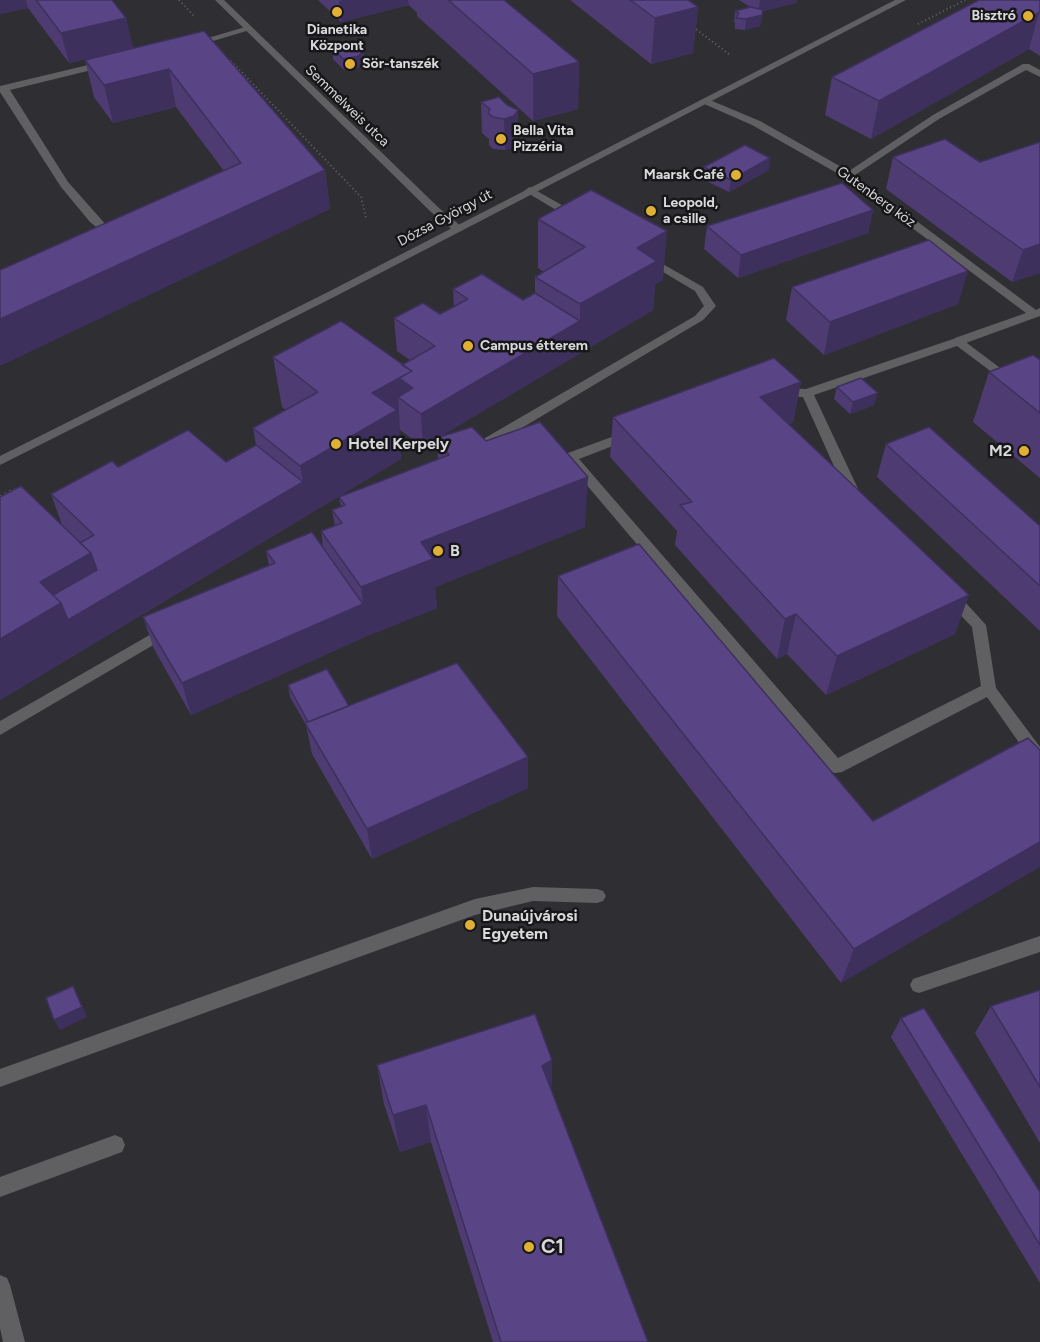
<!DOCTYPE html>
<html>
<head>
<meta charset="utf-8">
<style>
	body { margin:0 }
	canvas { display:block; background:#2f2e33 }
</style>
</head>
<body>
<canvas width="1040" height="1342"></canvas>
<script>
const ctx = document.querySelector('canvas').getContext('2d');
ctx.lineJoin = 'round';
function trace(path, color, width, dash) {
  ctx.strokeStyle = color;
  ctx.lineWidth = width;
  ctx.lineCap = dash ? 'butt' : 'round';
  ctx.setLineDash(dash || []);
  ctx.stroke(path);
}
function fill(path, color) {
  ctx.fillStyle = color;
  ctx.fill(path, 'evenodd');
}
function drawText(font, color, halo, rows, align = 'center') {
  ctx.font = font + ' Figtree,sans-serif';
  ctx.lineWidth = 5;
  ctx.setLineDash([]);
  ctx.textBaseline = 'middle';
  ctx.strokeStyle = halo;
  ctx.fillStyle = color;
  for (const [text, x, y, turn = 0] of rows) {
    ctx.save();
    ctx.translate(x, y);
    ctx.rotate((+turn || 0) * Math.PI / 180);
    ctx.textAlign = isNaN(turn) ? turn : align;
    if (halo) ctx.strokeText(text, 0, 0);
    ctx.fillText(text, 0, 0);
    ctx.restore();
  }
}
trace(new Path2D(`
	M179 0 195 17
	M918 24 965 0
	M693 27 730 55
	M231 61 361 197 366 218`), '#636266', 2, [1, 3]);
trace(new Path2D(`
	M0 497 15 489`), '#636266', 3, [1.5, 4]);
fill(new Path2D(`
	M245 27 253 29 193 47 188 44Z
	M105 61 108 62V66L10 90 68 182 115 235 110 238 90 222 61 187 0 92V86Z
	M1023 64H1029L1040 70V77L1026 70 939 119 852 177 843 175 933 115Z
	M530 187 581 216 582 218 581 220H573L526 192 525 190Z
	M647 255 703 287 716 306 703 320 483 451H473L472 448 473 445 695 316 704 306 695 291 643 260V256Z
	M959 337 1040 398V408L957 346 814 395 860 493 858 496 853 498 846 493 803 397 779 396 773 392 779 388 806 389Z
	M631 430 637 434 636 437 579 459 838 758 981 686 972 627 945 599 943 595 945 591H955L986 625 996 688 1040 747V765L1034 764 987 697 842 772 836 773 830 772 563 457 565 454Z
	M167 625 172 626 174 630 172 634 0 735V721Z
	M533 887 597 889 603 891 606 896 603 901 597 903 533 901 475 915 0 1087V1069L475 899Z
	M1040 936V952L919 993 913 991 910 985 913 979 919 977Z
	M115 1135 122 1138 125 1145 122 1152 0 1197V1177Z`), '#605f61');
fill(new Path2D(`
	M215 0H224L439 208 462 227V231H454L431 212Z
	M705 98 760 121 852 173 1036 310 1040 308V316L963 344H955V338L1026 313 844 177 752 125 702 103 700 101Z
	M0 1275 7 1278 10 1285 25 1342H3L0 1328Z`), '#605f61');
fill(new Path2D(`
	M895 0H906L336 296 0 465V456L328 292Z`), '#605f61');
fill(new Path2D(`
	M0 0H112L126 18 133 48 69 63 28 8 0 14Z
	M318 0H504L579 62 578 109 533 121 417 16V13L409 5 341 22Z
	M570 0H688L698 7 693 53 651 64Z
	M739 0H797L796 3 763 11 760 26 745 30 735 29V23L734 22 735 11 750 7Z
	M1040 0V56L1029 49 871 139 825 115 832 77Z
	M204 31 325 170 330 209 224 171 176 107 113 123 94 97 85 60Z
	M332 48 363 50 364 61 360 67 344 70 333 59Z
	M499 97 518 141 514 147 505 150 493 149 489 145V139L482 133 481 102Z
	M893 157 980 162 1040 273 1012 282 886 189Z
	M704 167 769 170 729 192 702 179Z
	M873 210 868 233 738 278 704 249 707 226Z
	M538 219 663 280 655 284 653 310 439 437 486 441 585 527 435 587 437 608 367 636 191 715 154 649 143 617 269 565 266 551 323 548 321 531 335 526 332 510 341 507 339 497 438 459 437 439 423 447 400 430 399 431 401 459 0 700V497L62 525 51 494 118 467 226 462 256 445 253 428 286 410 282 407 273 357 402 365 410 360 397 351 394 318 440 314 454 307 453 289 523 300 535 293V277L544 272 538 268Z
	M792 287 958 304 824 355 786 320Z
	M1040 360V478L973 422 989 372Z
	M801 382 793 422 789 424 955 634 826 695 787 654 777 659 675 545 677 531 610 457 613 417Z
	M837 387 874 405 850 414 834 399Z
	M886 444 1040 526V631L877 477Z
	M558 576 873 821 1028 738 841 983 557 616Z
	M288 685 349 706 528 757V788L372 859 312 754 306 725 290 697Z
	M1040 990V1143L975 1033 991 1006Z
	M901 1018 1040 1192V1283L891 1037Z
	M552 1060 551 1090 648 1342H493L431 1142 400 1152 384 1104 377 1065Z`), '#4d3b72');
fill(new Path2D(`
	M0 0H26L28 8 0 14Z
	M343 0H408L409 5 341 22 339 1Z
	M760 0H797L796 3 763 11 760 26 745 30 746 19 758 13Z
	M698 7 693 53 651 64 655 18Z
	M1039 12 1029 49 871 139 879 101Z
	M126 18 133 48 69 63 61 33Z
	M363 50 364 61 360 67 344 70 343 59Z
	M579 62 578 109 533 121V74Z
	M169 69 176 107 113 123 104 85Z
	M518 110V141L514 147 505 150 504 119Z
	M770 158 769 170 729 192 731 180Z
	M325 170 330 209 0 366V319Z
	M873 210 868 233 738 278 741 255Z
	M667 231 663 280 655 284 653 310 423 447 421 414 580 321V304L637 248Z
	M1040 244V273L1012 282 1023 250Z
	M968 271 958 304 824 355 830 322Z
	M412 371 415 410 398 397 400 430 399 431 401 459 0 700V639L40 582 91 553 303 482 300 466 372 393Z
	M801 382 793 422 753 437 760 397Z
	M878 393 874 405 850 414 853 402Z
	M588 477 585 527 435 587 437 608 367 636 361 587 421 542Z
	M969 595 955 634 826 695 837 656Z
	M363 604 367 636 191 715 182 683Z
	M796 614 787 654 777 659 785 619Z
	M528 757V788L372 859 367 829Z
	M1040 842V867L841 983 854 949Z
	M73 986 78 996 87 1017 60 1030 54 1020Z
	M552 1060 551 1099 542 1066Z
	M426 1105 431 1142 400 1152 393 1115Z`), '#3e305d');
const building = new Path2D(`
	M36 0H112L126 18 61 33Z
	M448 0H504L579 62 533 74Z
	M630 0H688L698 7 655 18Z
	M979 0H1040V12L879 101 832 77Z
	M751 7 763 10 762 15 746 19 736 18 739 13 735 11Z
	M204 31 325 170 0 319V270L241 163 169 69 104 85 85 60Z
	M344 42 356 44 363 50 359 56 343 59 332 48 333 45Z
	M499 97 507 105 518 110 514 116 504 119 493 117 488 113 490 109 481 102Z
	M945 139 980 162 1040 142V244L1023 250 893 157Z
	M745 145 770 158 731 180 704 167Z
	M842 183 873 210 741 255 707 226Z
	M591 190 667 231 637 248 657 261 580 304 535 277 585 247 538 219Z
	M929 240 968 271 830 322 792 287Z
	M482 274 523 300 535 293 580 321 421 414 398 397 413 388 399 378 412 371 402 365 435 346 394 318 423 303 440 314 468 299 453 289Z
	M341 321 412 371 372 393 397 410 300 466 253 428 318 392 273 357Z
	M1033 355 1040 360V413L989 372Z
	M774 358 801 382 760 397 969 595 837 656 796 614 785 619 680 505 692 502 613 417Z
	M861 378 878 393 853 402 837 387Z
	M540 422 588 477 421 542 433 559 361 587 321 531 342 523 332 510 345 505 339 497 449 455 436 438 472 427 486 441Z
	M929 427 1040 526V586L886 444Z
	M188 430 226 462 256 445 303 482 68 620 61 603 53 595 97 570 91 553 80 543 94 535 51 494 112 461 118 467Z
	M21 486 91 553 40 582 61 603 0 639V497Z
	M312 532 363 604 182 683 143 617 275 563 266 551Z
	M639 544 873 821 1028 738 1040 750V842L854 949 558 576Z
	M457 663 528 757 367 829 305 723Z
	M327 669 349 706 308 722 288 685Z
	M73 986 82 1007 54 1020 46 998Z
	M1040 990V1087L991 1006Z
	M924 1008 1040 1192V1245L901 1018Z
	M535 1014 552 1060 542 1066 648 1342H501L426 1105 393 1115 377 1065Z`);
fill(building, '#594585');
trace(building, '#3e305d', 1.5);
for (const [x, y, r, color] of [
	[337,12,6,"#e0b034"],
	[1028,16,6,"#e0b034"],
	[350,64,6,"#e0b034"],
	[501,139,6,"#e0b034"],
	[736,175,6,"#e0b034"],
	[651,211,6,"#e0b034"],
	[468,346,6,"#e0b034"],
	[336,444,6,"#e0b034"],
	[1024,451,6,"#e0b034"],
	[438,551,6,"#e0b034"],
	[470,925,6,"#e0b034"],
	[529,1247,6,"#e0b034"]
]) {
  const dot = new Path2D();
  dot.arc(x, y, r, 0, 2 * Math.PI);
  ctx.fillStyle = color;
  ctx.fill(dot);
  trace(dot, '#171719', 2);
}
drawText('bold 14px', '#d9d8db', '#171719', [
	["Bisztró",1016,16,"right"],
	["Dianetika",337,30,"center"],
	["Központ",337,46,"center"],
	["Sör-tanszék",362,64],
	["Bella Vita",513,131],
	["Pizzéria",513,147],
	["Maarsk Café",724,175,"right"],
	["Leopold,",663,203],
	["a csille",663,219],
	["Campus étterem",480,346]
], 'left');
drawText('14px', '#d9d8db', '#171719', [
	["Semmelweis utca",347,106,44],
	["Gutenberg köz",876,197,36],
	["Dózsa György út",445,218,-28]
]);
drawText('bold 16px', '#d9d8db', '#171719', [
	["Hotel Kerpely",348,444],
	["M2",1012,451,"right"],
	["B",450,551],
	["Dunaújvárosi",482,916],
	["Egyetem",482,934]
], 'left');
drawText('bold 20px', '#d9d8db', '#171719', [
	["C1",541,1247]
], 'left');
</script>
</body>
</html>
